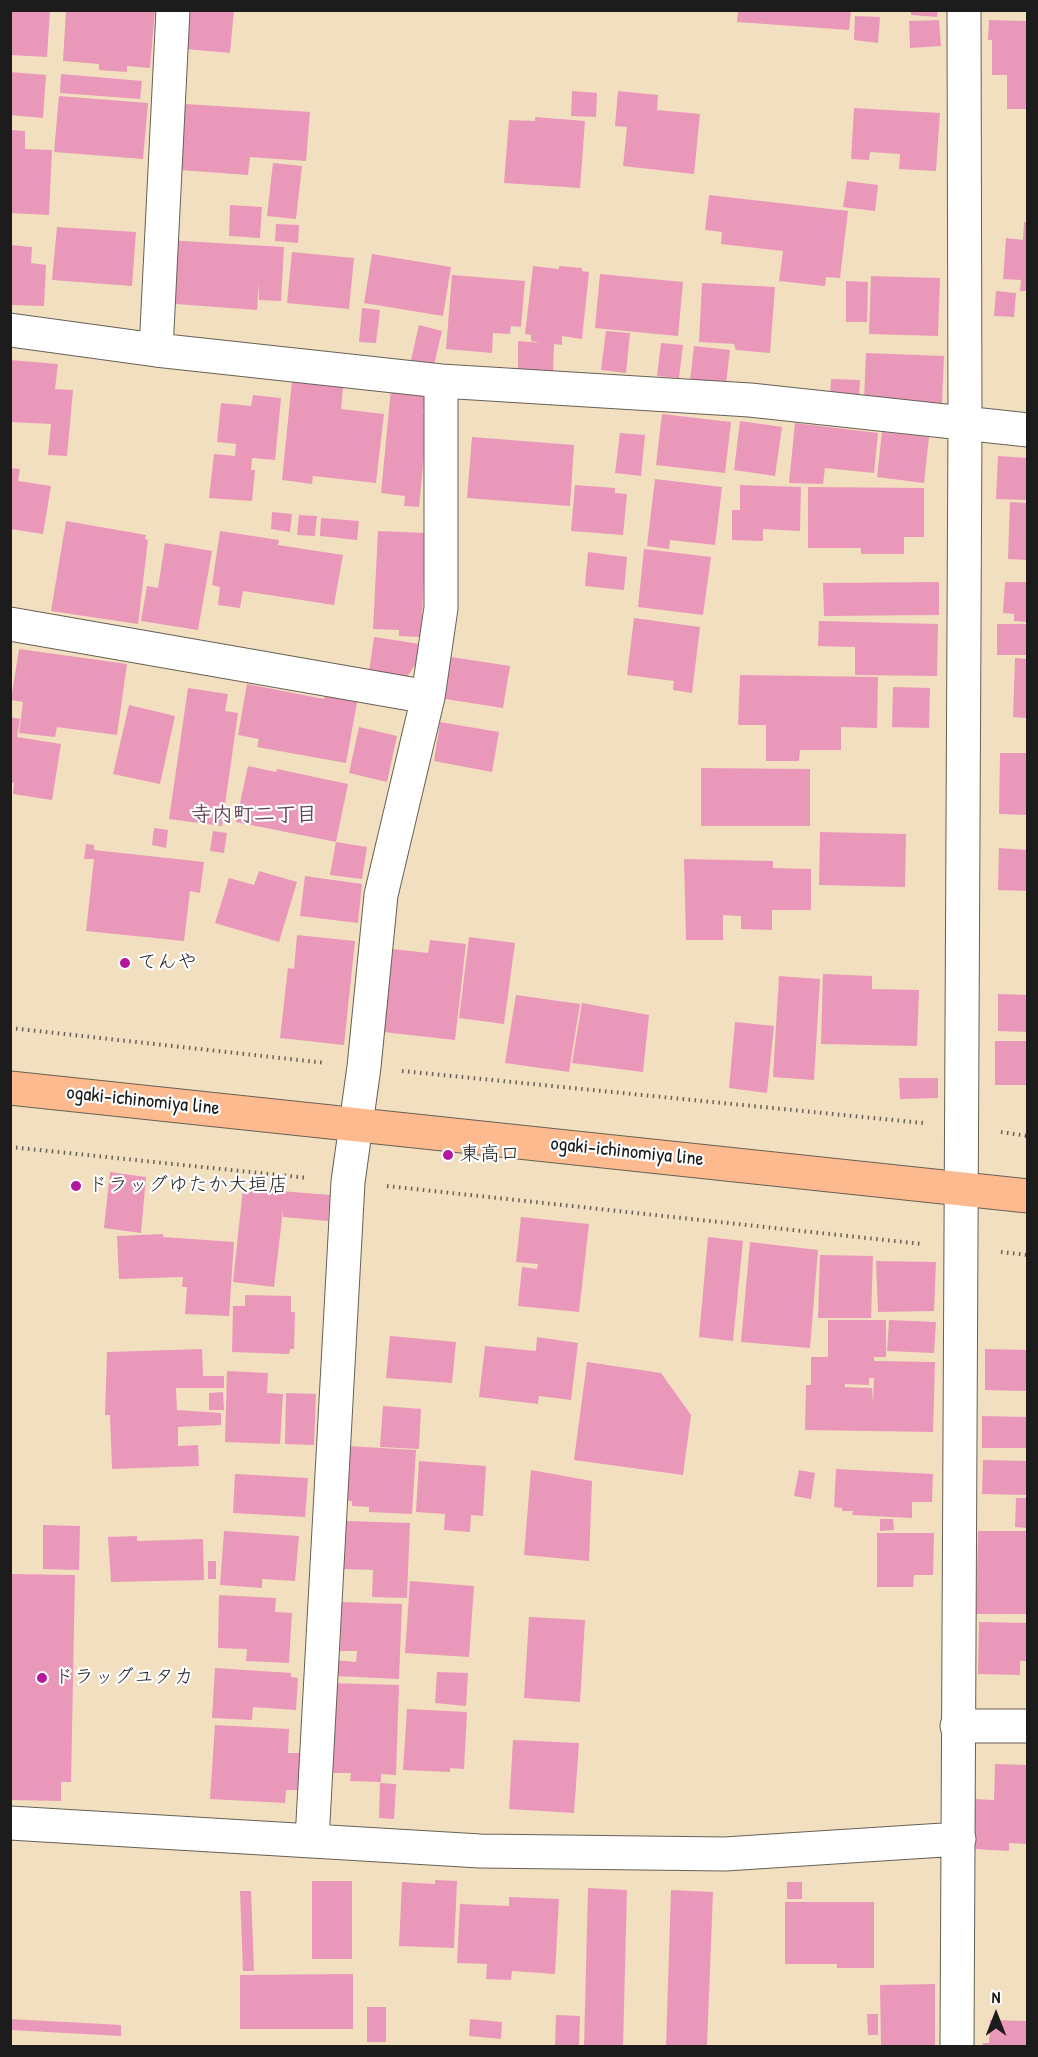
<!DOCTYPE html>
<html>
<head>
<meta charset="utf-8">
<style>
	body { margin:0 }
	#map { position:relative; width:1038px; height:2057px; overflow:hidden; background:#f1dfc0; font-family:"Patrick Hand",sans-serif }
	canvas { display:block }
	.frame { position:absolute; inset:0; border:12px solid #1c1c1c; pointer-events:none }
	.north { position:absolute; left:966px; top:1985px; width:60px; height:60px; -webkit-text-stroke:4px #fff; paint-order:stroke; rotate:0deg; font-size:16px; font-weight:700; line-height:24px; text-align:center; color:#1c1c1c }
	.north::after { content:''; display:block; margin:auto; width:21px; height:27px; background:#1c1c1c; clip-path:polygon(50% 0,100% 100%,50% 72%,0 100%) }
</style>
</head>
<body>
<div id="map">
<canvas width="1038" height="2057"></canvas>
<div class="frame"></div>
<div class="north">N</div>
</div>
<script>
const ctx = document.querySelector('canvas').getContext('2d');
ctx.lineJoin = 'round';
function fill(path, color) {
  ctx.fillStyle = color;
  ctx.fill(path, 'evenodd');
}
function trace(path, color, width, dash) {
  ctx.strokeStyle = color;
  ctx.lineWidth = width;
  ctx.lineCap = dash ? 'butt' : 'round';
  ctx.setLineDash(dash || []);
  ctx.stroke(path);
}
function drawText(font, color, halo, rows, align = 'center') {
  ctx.font = font + ' "Patrick Hand","Klee One",sans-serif';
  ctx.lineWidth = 4.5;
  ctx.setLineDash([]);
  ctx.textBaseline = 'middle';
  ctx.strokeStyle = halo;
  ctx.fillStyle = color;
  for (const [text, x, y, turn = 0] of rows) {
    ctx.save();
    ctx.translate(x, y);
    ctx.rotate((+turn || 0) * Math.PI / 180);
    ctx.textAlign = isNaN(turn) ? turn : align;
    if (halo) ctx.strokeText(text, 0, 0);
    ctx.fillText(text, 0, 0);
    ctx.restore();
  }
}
fill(new Path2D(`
	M10 10H50L47 57 10 55Z
	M66 10H155L150 68 127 66V72L99 70V64L63 61Z
	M179 10H234L230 53 175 48Z
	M738 10H851L849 30 737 22Z
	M911 10H938L937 17 911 15Z
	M855 16 880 17 878 43 854 40Z
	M939 20 941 46 910 48 909 21Z
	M989 20 1028 21V109H1007V75H992V40H988Z
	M10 72 46 75 43 118 10 115Z
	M61 74 142 81 140 99 60 93Z
	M572 91 597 93 596 117 571 116Z
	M618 91 658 95 657 110 700 114 694 174 623 166 627 127 615 126Z
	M59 96 148 103 143 159 54 152Z
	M171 103 310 112 306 161 250 157 248 175 166 169Z
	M854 108 940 113 936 171 899 169 900 154 870 152 869 160 851 159Z
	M535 117 585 121 580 188 504 183 509 120 535 121Z
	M10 130 25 131V149L52 150 49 215 10 213Z
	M273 163 302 166 296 219 267 216Z
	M847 181 878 185 875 211 843 207Z
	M709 195 848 211 840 278 826 277 825 286 779 281 783 251 721 244 722 232 705 230Z
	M230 205 262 207 260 238 229 236Z
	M1024 222H1028V291H1020L1021 280 1003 279 1006 238 1023 240Z
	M276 224 299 225 298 243 275 241Z
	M57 227 136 232 132 286 52 280Z
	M166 240 284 247 281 301 259 300V282L257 310 162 303Z
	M10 245 32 247 31 263 46 265 44 306 10 305Z
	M292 252 354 258 349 309 287 303Z
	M372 254 451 267 443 316 364 303Z
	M533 266 559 269V266L582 268V271L589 272 582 339 562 336V345L554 344 553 372 518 371V341L541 343 531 341V335L525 334Z
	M600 274 683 282 678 336 595 328Z
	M452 275 525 281 521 327 511 326 510 334 493 333 492 353 446 349Z
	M871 276 940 278 938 336 869 334Z
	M846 281 868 282 867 322H846Z
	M702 283 775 287 770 353 736 350 734 344 699 342Z
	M996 291 1016 293 1014 317 994 316Z
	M362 308 380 310 376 343 359 342Z
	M419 325 442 331 434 365 411 360Z
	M606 331 630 333 626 373 601 370Z
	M661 343 683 345 679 378 657 376Z
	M694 346 730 350 726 384 690 381Z
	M866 353 944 356 942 403 864 400Z
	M10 360 58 364 55 389 73 390 67 456 48 455 51 424 10 422Z
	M831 379 860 380 859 397 830 396Z
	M292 381 343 387 341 409 384 414 376 483 313 476 312 484 282 480Z
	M391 389 426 392 423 413 428 414 419 507 404 506 405 496 381 493Z
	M253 395 281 398 275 460 252 458 251 470H255L252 501 209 498 214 454 235 456 236 444 217 442 221 403 251 406Z
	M662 414 731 422 725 473 656 465Z
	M740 421 782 427 775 476 734 470Z
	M795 423 878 433 874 473 825 468 823 484 789 483Z
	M882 432 929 437 924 483 877 477Z
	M620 433 645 435 641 476 615 473Z
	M472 437 574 445 570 506 467 498Z
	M998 456 1028 458V500L996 499Z
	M10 468 20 469 18 481 51 486 43 534 10 529Z
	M655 479 722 487 715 545 670 540 669 549 647 546Z
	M575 485 615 488V493L627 494 623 535 571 531Z
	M740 485 801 487 800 531 763 529V541L732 540V510H740Z
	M808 487 924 488V537H904V554H861V548H808Z
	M1010 502 1028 503V560L1008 559Z
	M272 512 292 514 290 532 271 529Z
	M299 515 317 516 315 536 297 535Z
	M321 518 359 521 357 540 320 536Z
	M66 521 146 535 145 539 148 540 138 624 51 611Z
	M220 531 279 540 278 545 343 555 334 605 243 591 240 608 218 605 220 587 212 585Z
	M378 531 426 533 421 637 399 636V630L373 629Z
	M165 543 212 551 198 630 141 621 147 586 158 588Z
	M644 549 711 557 703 615 638 607Z
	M588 552 627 557 624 590 585 586Z
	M939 582V615L824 616 823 583Z
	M1005 582H1028V622L1014 621V614L1003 613Z
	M634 618 700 627 692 693 673 690 674 681 627 675Z
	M819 621 938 624 937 676 855 675V647L818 646Z
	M997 624H1028V655H997Z
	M374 637 420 644 419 659 407 677 369 672Z
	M19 649 127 664 117 735 57 727 55 737 19 733 23 702 11 700Z
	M451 657 510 666 503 708 445 699Z
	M1015 658 1028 659V718L1013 717Z
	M740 675 878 677 877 728 841 727V750H800L799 761H766V725H738Z
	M247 684 324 699 326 691 358 697 346 763 257 747 259 739 238 735Z
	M893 687 930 688 929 728 892 727Z
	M188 688 228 694 225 711 238 713 222 826 169 819Z
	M129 705 175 716 160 784 113 774Z
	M10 717 20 719 17 737 61 744 52 800 13 794 14 783 10 782Z
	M440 722 499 732 492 772 434 761Z
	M359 727 397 736 387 782 349 773Z
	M1000 753H1028V815L999 814Z
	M248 766 276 772 277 769 348 784 336 842 367 847 362 879 330 875 336 842 236 822Z
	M701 768 810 769V826H701Z
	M154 828 168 830 166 848 152 845Z
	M213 831 227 833 224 853 210 851Z
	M820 832 906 834 905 887 819 885Z
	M86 844 94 845V850L204 862 200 893 190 891 184 941 86 931 94 859H84Z
	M999 848 1028 850V891L998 890Z
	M684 859 773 861V868L811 869V910H772V930L741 929V916L723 915V940H686Z
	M259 871 297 882 279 942 215 923 229 878 254 885Z
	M305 876 362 884 358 923 300 916Z
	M297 935 355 941 344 1045 280 1038 288 968 294 969Z
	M469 937 515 943 504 1024 459 1018Z
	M430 940 466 944 455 1040 383 1032 393 949 428 953Z
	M823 974 872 976V989L919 990 917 1046 821 1044Z
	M779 976 820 979 814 1080 773 1077Z
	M998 994 1028 995V1032L998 1031Z
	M516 995 580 1004 569 1072 505 1063Z
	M582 1003 649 1015 643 1072 572 1063Z
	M735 1022 774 1026 767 1093 729 1088Z
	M995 1041H1028V1085H995Z
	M899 1078H938V1098L900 1099Z
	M110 1172 146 1177 141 1233 104 1228Z
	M243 1188 330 1195 328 1221 283 1217V1210L274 1287 233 1282Z
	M521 1217 589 1224 579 1312 518 1306 522 1267 537 1269 538 1264 516 1262Z
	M163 1234V1237L234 1242 229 1316 185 1314 187 1287H182L183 1277 119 1279 117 1236Z
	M708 1237 743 1241 733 1341 699 1337Z
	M750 1242 818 1250 810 1348 741 1342Z
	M820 1255 873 1256 871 1318H818Z
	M876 1261 936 1262 934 1311 878 1312Z
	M245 1295 291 1296V1312H295L294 1349H290L289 1354 232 1352 233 1306H245Z
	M828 1320H886V1357H874V1361L935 1362 933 1432 805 1430 806 1385H811V1357H828ZM869 1378H874L873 1402 872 1388 845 1387V1384L869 1385Z
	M889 1320 936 1322 934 1353 887 1351Z
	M390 1336 456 1342 452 1383 386 1378Z
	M537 1337 578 1343 571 1400 539 1396 538 1404 479 1397 485 1346 536 1351Z
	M202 1349 203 1376H224V1388H176L177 1410 221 1413V1425L178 1427V1446L198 1445 199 1466 112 1469 110 1415H105L107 1352Z
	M985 1349 1028 1350V1391L985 1390Z
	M587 1362 661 1373 691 1415 683 1475 574 1460Z
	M227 1371 268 1373 267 1393 283 1394 280 1444 225 1442Z
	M223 1392 224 1410H209V1393Z
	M286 1393 316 1394 314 1445 285 1444Z
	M383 1406 421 1409 419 1449 380 1447Z
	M982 1416 1028 1417V1448H982Z
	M347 1446 416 1450 412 1514 369 1512V1507L352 1506V1501H344Z
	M983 1460 1028 1461V1495L982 1494Z
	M419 1461 486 1466 483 1516 471 1515 470 1532 444 1530 445 1514 416 1512Z
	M836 1469 933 1474 932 1502H912V1518L852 1515 853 1511H842V1508L834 1507Z
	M531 1470 592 1481 589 1561 524 1555Z
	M799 1470 815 1473 811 1499 794 1496Z
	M235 1474 308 1478 305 1517 233 1513Z
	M1016 1498H1028V1528L1015 1527Z
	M880 1519H893L894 1530 880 1531Z
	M346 1521 410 1523 407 1598 372 1597 373 1570 344 1569Z
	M43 1525 80 1526 79 1570 43 1569Z
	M224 1531 299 1536 295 1581 262 1579V1588L220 1585Z
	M978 1531H1028V1614H976Z
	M877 1533H934L933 1575H914L913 1587H877Z
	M137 1536V1541L203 1539 204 1580 111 1582 108 1537Z
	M208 1561H216V1579H208Z
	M10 1574 75 1575 71 1782H61V1801L10 1800Z
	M410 1581 474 1586 469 1657 405 1653Z
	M219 1595 276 1598 275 1612 292 1613 289 1663 246 1661 247 1649 218 1648Z
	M342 1602 402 1604 399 1679 334 1676 335 1660 356 1662 357 1651H340Z
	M529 1617 585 1620 580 1702 524 1698Z
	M979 1622 1028 1623V1661H1020V1675L978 1674Z
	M215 1668 291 1673V1677L298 1678 296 1710 253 1707 252 1720 212 1718Z
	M437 1672 468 1673 466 1706 435 1703Z
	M332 1683 399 1685 396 1775 381 1774V1782L350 1781 351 1773H330Z
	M407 1709 467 1712 464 1769 450 1768V1772L403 1770Z
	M215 1725 289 1729 288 1753H300L298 1790H286L285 1803 210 1799Z
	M513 1740 579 1743 574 1813 509 1809Z
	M995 1764 1028 1765V1844L1009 1843V1851L974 1849 975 1799 994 1800Z
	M380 1783 396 1784 394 1819 379 1818Z
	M435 1880 457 1881 454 1948 399 1946 402 1882 435 1884Z
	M312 1881H352V1959H312Z
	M787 1882H802V1899H787Z
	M588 1888 627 1890 623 2046H584Z
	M671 1890 713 1892 707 2046H666Z
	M240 1891H251L254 1971H243Z
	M509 1897 559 1899 555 1974 512 1971 511 1980 486 1979 487 1964 457 1963 460 1904 509 1906Z
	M785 1902H874V1968H837V1964H785Z
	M353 1974V2029H240V1975Z
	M935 1984V2046H881L880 1985Z
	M367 2007H386V2042H367Z
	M867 2014H878V2035H868Z
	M556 2015 580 2016 579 2046H555Z
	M10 2019 121 2025V2036L10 2030Z
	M470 2019 502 2022 501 2039 469 2036Z
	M990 2020 1028 2021V2046H983V2043H989Z`), '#ea98b9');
const minor = new Path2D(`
	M10 330 156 350 441 381 750 400 1028 430
	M156 350 173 10
	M10 624 428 697
	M957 1726H1028
	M10 1823 480 1851 725 1854 959 1839
	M312 1840 348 1182 364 1067 381 895 428 697 441 608V381
	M957 2046 965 423 964 10`);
const primary = new Path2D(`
	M10 1088 1028 1196`);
trace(minor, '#676055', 35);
trace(primary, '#676055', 35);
trace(new Path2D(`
	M10 1028 326 1063
	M402 1071 923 1123
	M1001 1132 1028 1136
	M10 1147 308 1178
	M387 1186 922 1244
	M1001 1252 1028 1255`), '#676055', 4, [1.5, 4.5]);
trace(minor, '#fff', 33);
trace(primary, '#fcba8e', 33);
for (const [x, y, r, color] of [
	[125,963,6,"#b5179e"],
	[448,1155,6,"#b5179e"],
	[76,1186,6,"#b5179e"],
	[42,1678,6,"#b5179e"]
]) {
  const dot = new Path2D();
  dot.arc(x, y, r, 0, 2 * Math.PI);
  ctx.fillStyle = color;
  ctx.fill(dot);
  trace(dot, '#fff', 2);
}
drawText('20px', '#1c1c1c', '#fff', [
	["てんや",137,963],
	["東高口",460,1155],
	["ドラッグゆたか大垣店",88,1186],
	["ドラッグユタカ",54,1678]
], 'left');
drawText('20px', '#1c1c1c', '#fff', [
	["ogaki-ichinomiya line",143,1101,6],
	["ogaki-ichinomiya line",627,1152,6]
]);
drawText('bold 21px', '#644753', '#fff', [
	["寺内町二丁目",254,815]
]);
</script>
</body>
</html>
